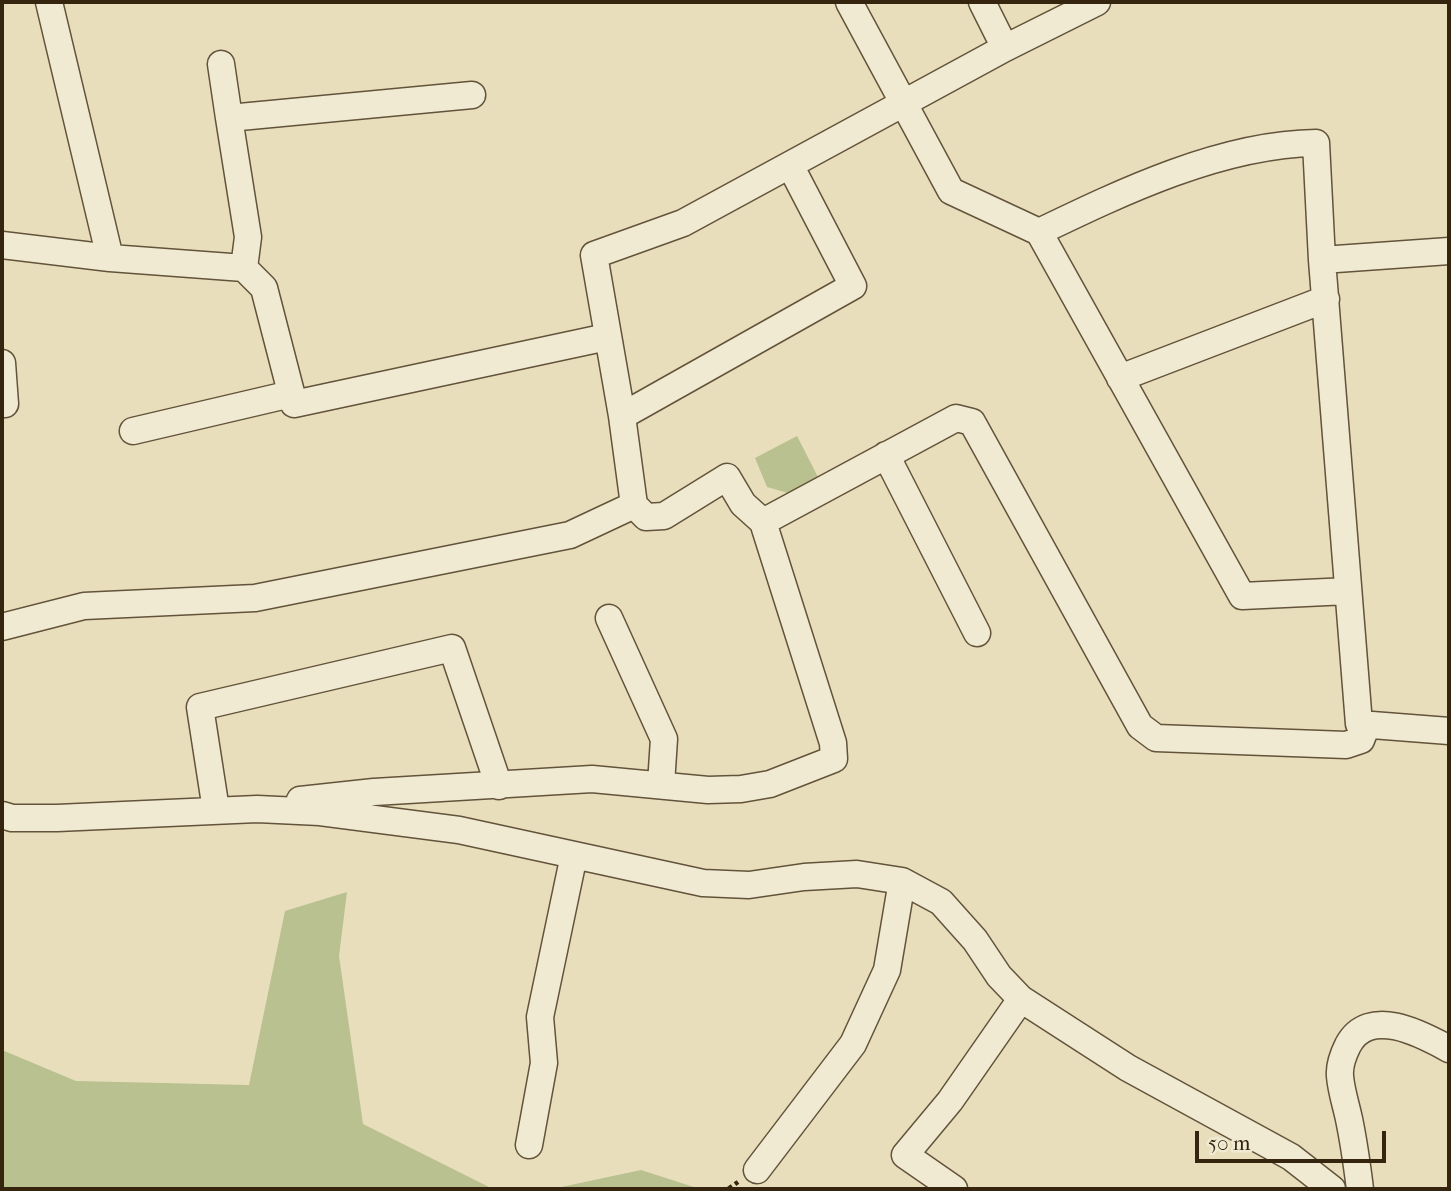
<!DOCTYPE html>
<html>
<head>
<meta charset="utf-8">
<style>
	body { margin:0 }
	#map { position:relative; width:1451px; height:1191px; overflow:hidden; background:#e9debc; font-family:"IM FELL French Canon",serif }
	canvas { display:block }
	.frame { position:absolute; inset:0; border:4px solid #35250e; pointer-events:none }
	.scale { position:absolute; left:1195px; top:1131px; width:191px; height:32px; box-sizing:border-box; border:4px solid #35250e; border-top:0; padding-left:9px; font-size:21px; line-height:24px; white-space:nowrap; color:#35250e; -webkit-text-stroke:5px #f1ead3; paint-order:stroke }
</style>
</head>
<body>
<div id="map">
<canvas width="1451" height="1191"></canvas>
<div class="frame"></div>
<div class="scale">50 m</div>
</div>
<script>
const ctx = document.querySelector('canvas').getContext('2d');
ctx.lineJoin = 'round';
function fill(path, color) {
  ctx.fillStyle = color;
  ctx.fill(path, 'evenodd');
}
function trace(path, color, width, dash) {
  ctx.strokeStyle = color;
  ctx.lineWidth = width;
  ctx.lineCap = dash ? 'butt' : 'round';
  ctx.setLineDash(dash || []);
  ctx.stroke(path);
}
fill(new Path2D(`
	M797 436 818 477 788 493 767 487 755 458Z
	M347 892 339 956 363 1124 493 1189H2V1050L76 1081 249 1085 285 911Z
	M641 1170 700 1189H552Z`), '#b8c18f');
const minor = new Path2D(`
	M49 2 110 258
	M849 2 951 191 1039 232 1242 596 1348 591
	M982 2 1005 48
	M221 64 229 118
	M1039 232C1122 192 1222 144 1316 143L1322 260 1359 724 1449 731
	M2 245 110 258 244 268 264 288 294 404 607 337
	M1322 260 1449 251
	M244 268 248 237 229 118 472 95
	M2 363 5 404
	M1120 378 1326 299
	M622 416 853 286 790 165
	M133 431 291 394
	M886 455 977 633
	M634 505 646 517 664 516 727 477 743 504 763 522 956 418 972 422 1140 726 1156 738 1346 745 1361 740 1367 725
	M609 618 664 739 661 784
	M2 627 84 606 255 598 570 535 634 505 622 416 594 255 683 223 1005 48 1097 2
	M300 800 374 792 592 779 708 790 741 789 770 784 834 759 833 743 763 522
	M216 810 200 707 452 648 499 786
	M2 815 12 818H57L257 809 320 812 459 830 703 883 749 885 804 877 857 874 902 881 941 902 975 940 999 976 1021 999 1128 1068 1291 1157 1332 1189
	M529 1145 544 1063 540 1017 574 855
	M757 1170 853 1044 887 970 902 881
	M954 1189 905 1155 950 1101 1021 999
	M1360 1189C1357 1165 1354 1143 1349 1119 1346 1105 1341 1090 1340 1076 1339 1065 1343 1055 1348 1045 1369 1006 1420 1033 1449 1049`);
trace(minor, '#62533a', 29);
trace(new Path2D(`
	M728 1189 738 1182`), '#35250e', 4.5, [5, 3.5]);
trace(minor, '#f1ead3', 26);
</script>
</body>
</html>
